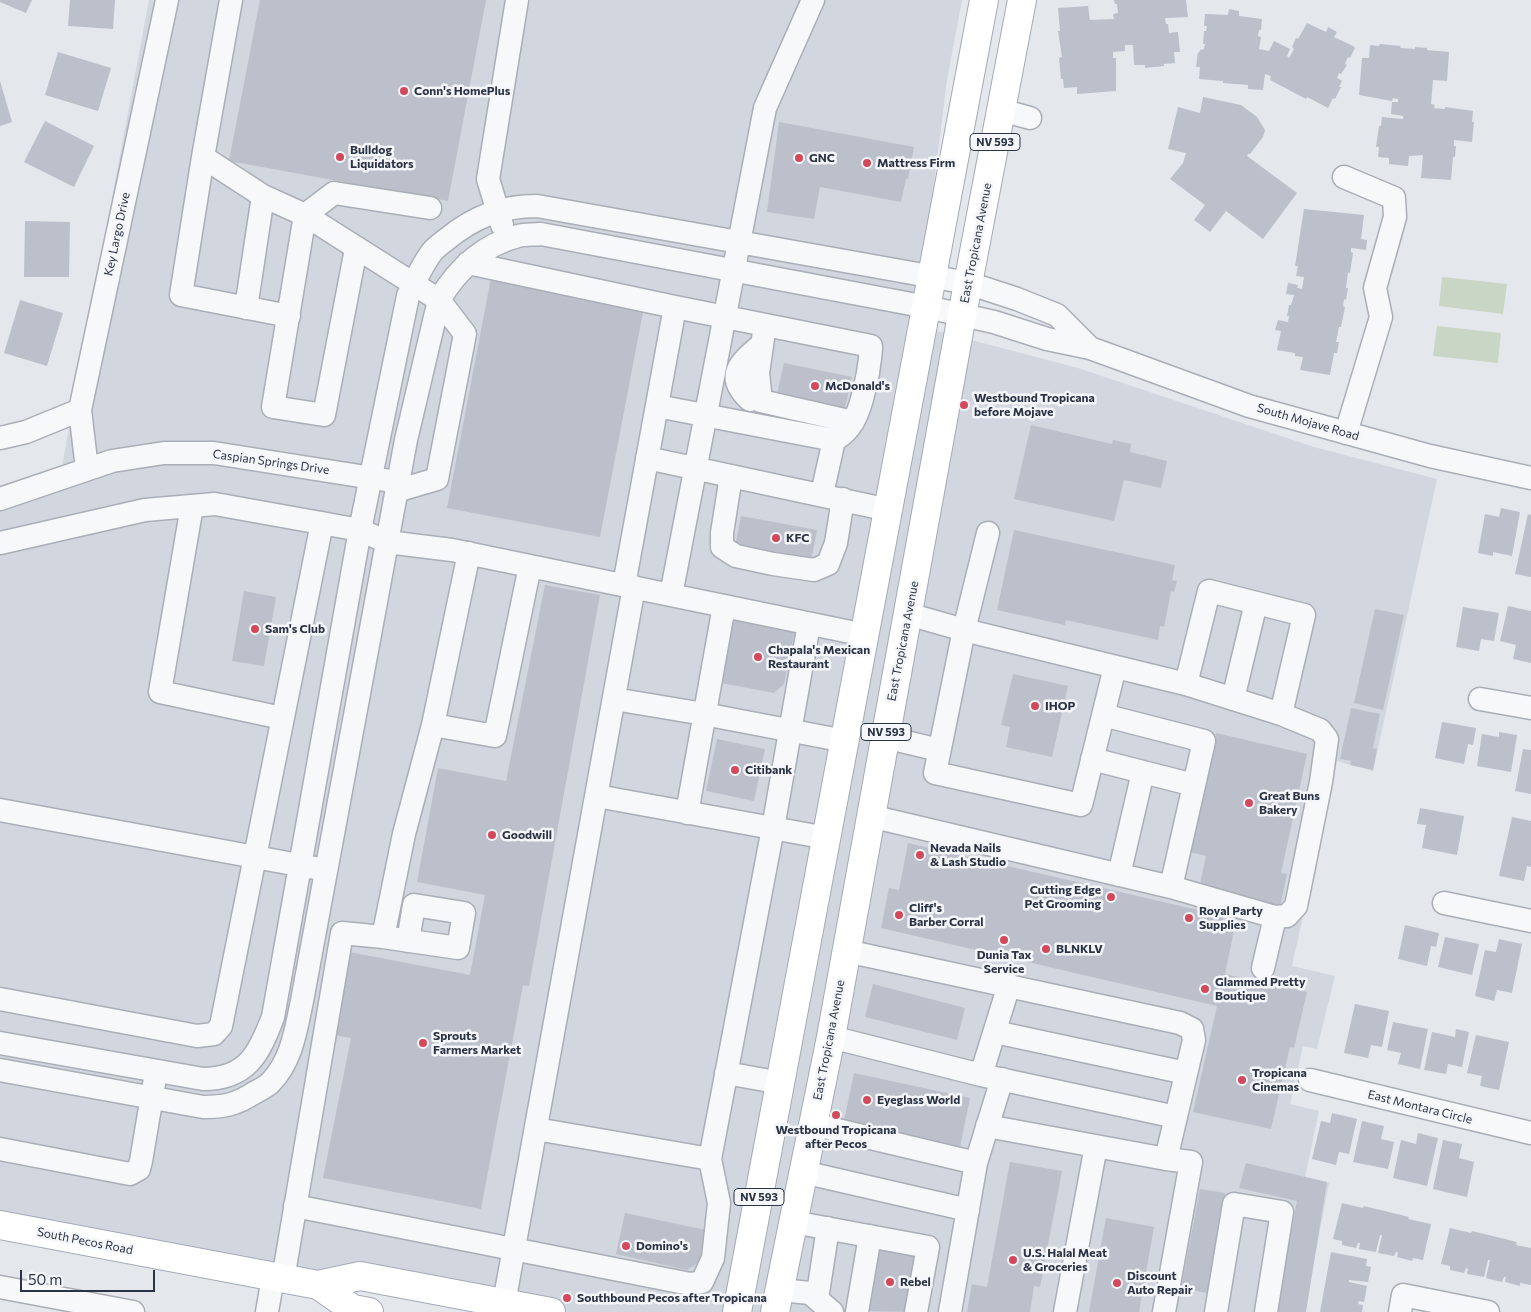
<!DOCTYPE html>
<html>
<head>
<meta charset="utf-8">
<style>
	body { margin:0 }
	#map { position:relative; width:1531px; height:1312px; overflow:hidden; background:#e4e7ec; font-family:Commissioner,sans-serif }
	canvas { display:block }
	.scale { position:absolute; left:20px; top:1270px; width:135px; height:22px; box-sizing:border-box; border:2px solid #2b3445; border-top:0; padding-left:6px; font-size:15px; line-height:18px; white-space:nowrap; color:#2b3445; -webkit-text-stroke:4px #f4f6f9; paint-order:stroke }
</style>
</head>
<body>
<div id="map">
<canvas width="1531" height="1312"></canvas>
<div class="scale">50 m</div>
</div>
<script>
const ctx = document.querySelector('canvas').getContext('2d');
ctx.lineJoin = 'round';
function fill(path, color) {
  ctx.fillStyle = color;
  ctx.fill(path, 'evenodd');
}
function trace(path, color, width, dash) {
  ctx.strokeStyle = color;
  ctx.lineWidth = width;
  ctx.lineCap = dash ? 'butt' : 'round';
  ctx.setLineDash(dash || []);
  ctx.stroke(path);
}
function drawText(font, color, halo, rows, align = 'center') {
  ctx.font = font + ' Commissioner,sans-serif';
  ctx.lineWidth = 5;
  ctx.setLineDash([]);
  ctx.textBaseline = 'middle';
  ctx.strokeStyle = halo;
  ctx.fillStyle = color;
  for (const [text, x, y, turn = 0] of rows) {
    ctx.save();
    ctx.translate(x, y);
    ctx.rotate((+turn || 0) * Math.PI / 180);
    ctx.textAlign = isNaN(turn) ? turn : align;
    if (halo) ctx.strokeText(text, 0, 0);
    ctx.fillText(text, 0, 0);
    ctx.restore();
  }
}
fill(new Path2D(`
	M149 0H962L947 80 921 287 914 325 1078 368 1314 447 1437 479 1373 771 1337 761 1292 966 1335 976 1317 1049 1303 1046 1290 1104 1319 1111 1305 1177 1329 1183 1304 1312H552L504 1303 318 1285 0 1228V499L60 477Z`), '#d2d6de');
fill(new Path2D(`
	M1442 277 1507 284 1503 314 1439 306Z
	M1437 326 1501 333 1498 363 1433 356Z`), '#c9d6c5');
fill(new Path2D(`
	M0 0H32L26 13 0 2Z
	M70 0H115L113 29 68 26Z
	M260 0H486L448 201 229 161Z
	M1114 0H1186L1188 17 1165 18 1166 24H1168L1169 33 1178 32 1180 52H1174L1175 63 1164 64V66L1145 68V65H1134L1133 45H1125V51L1113 52V58H1116V91L1077 94V87L1064 88 1063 79H1061L1059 58 1062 57 1058 31H1060L1058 8 1088 6 1090 20 1114 19 1113 14 1118 13 1117 4H1115Z
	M1229 9 1239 11V16L1262 19 1261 30H1259L1258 36 1261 37 1259 49 1269 51 1274 41 1290 49 1287 56 1289 58 1294 49 1292 47 1296 38 1298 39 1307 23 1326 32 1328 27 1337 32 1334 37 1353 46 1355 48 1350 58 1348 57 1345 64 1347 65 1341 74 1339 73 1337 78 1342 81 1339 87H1341L1335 99 1333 98 1328 108 1307 97 1306 99 1270 80 1271 76 1265 74 1263 90 1248 89V85L1223 83V81L1199 79 1200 67H1196L1198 52 1199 53 1200 50 1204 49 1205 44H1203L1204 31H1206L1207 26H1204L1205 14 1228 15Z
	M1380 44 1401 46 1400 48 1415 49V47L1427 48V50L1449 52 1447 81 1433 80 1431 104 1435 105 1434 108 1445 109V107L1473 111 1472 122H1474L1472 142 1454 140V146H1456L1455 157H1453L1451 180 1421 178 1423 155 1409 156 1408 166 1389 164V158L1378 157 1379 147H1376L1379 126H1381L1382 117 1403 119V116L1391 114 1392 102H1398V99L1393 98 1392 101 1359 95 1362 58H1369L1370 45 1379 46Z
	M58 52 111 68 98 111 45 95Z
	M0 81 12 122 0 126Z
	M1203 97 1241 105 1257 117 1265 130 1263 137 1250 154H1248L1247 156 1297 193 1263 239 1226 211 1210 232 1194 220 1205 205 1170 179 1183 163 1186 153 1168 149 1178 107 1200 113Z
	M45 121 94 146 74 187 24 162Z
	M779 122 914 147 908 179H906L901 202 820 187 814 219 767 212Z
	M1304 209 1364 215 1361 239 1367 240 1366 250 1351 248V252L1353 253 1350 273 1348 272 1346 288H1348L1346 300 1344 299 1343 306 1345 307 1341 327H1339L1336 342H1339L1337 353H1334L1330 375 1300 370 1303 357 1295 356V353L1277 350 1281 331 1275 330 1278 320 1288 322 1289 316H1287L1289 305H1291L1294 295 1286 294 1288 283 1298 285 1297 288 1302 289 1304 277 1296 276 1298 266H1295Z
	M25 221 70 222 69 277H24Z
	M491 278 644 307 600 537 447 508Z
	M20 300 63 313 47 366 4 353Z
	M784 363 852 377 845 408 777 394Z
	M1031 425 1112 444 1113 440 1131 444 1130 452 1167 461 1161 488 1124 480 1114 521 1014 499Z
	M1501 508 1520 512 1512 556 1493 552V556L1478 553 1485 514 1499 517Z
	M1528 514 1531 515V577L1515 574Z
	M741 516 817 530 811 561 735 546Z
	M1014 530 1175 565 1172 580 1177 581 1174 592 1171 591 1164 627 1160 626 1158 640 1066 620 1065 625 997 610Z
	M545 585 600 595 529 986 523 985 481 1209 323 1178 351 1038 328 1034 344 951 470 975 485 895 417 882 438 768 506 781Z
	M244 591 276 597 264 666 232 661Z
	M1508 606 1531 611V663L1513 659 1516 645 1500 641Z
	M1463 607 1499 613 1494 641 1481 639 1479 651 1456 647Z
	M1375 609 1404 615 1383 710 1354 703Z
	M734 619 795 631 784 684 774 693 721 683Z
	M1013 674 1068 686 1052 757 1006 747 1010 727 1001 725Z
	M1351 708 1380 714 1373 748 1377 749 1373 770 1350 765 1351 761 1340 759Z
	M1442 722 1476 728 1473 745 1468 744 1464 764 1435 758Z
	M1499 732 1517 735 1511 772 1477 766 1482 734 1499 737Z
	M1216 733 1307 754 1281 873 1287 874 1280 907 1199 889 1206 856 1190 852Z
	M717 739 765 749 754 801 706 791Z
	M1523 749 1531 750V794L1515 791Z
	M1420 808 1464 816 1457 855 1422 848 1426 825 1417 824Z
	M1512 817 1531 821V867L1527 866 1524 881 1499 876Z
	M908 843 1224 916 1222 922 1235 926 1225 974 1307 992 1294 1048 1290 1047 1271 1129 1193 1112 1217 1006 881 928 889 888 899 890Z
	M1405 925 1439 933 1436 947 1431 946 1427 966 1398 959Z
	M1445 937 1479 944 1472 975 1438 967Z
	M1499 939 1522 944 1512 993 1497 990 1494 1001 1475 996 1485 950 1496 952Z
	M873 984 965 1008 957 1040 865 1017Z
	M1355 1004 1389 1011 1382 1047 1371 1045 1368 1058 1344 1053Z
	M1393 1022 1428 1029 1420 1069 1398 1064 1401 1053 1387 1050Z
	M1456 1029 1469 1032 1462 1067 1448 1064 1446 1074 1424 1070 1432 1032 1455 1037Z
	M1476 1035 1509 1042 1499 1090 1480 1086 1482 1076 1467 1073Z
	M854 1073 970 1098 960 1147 844 1121Z
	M1332 1113 1357 1119 1349 1154 1339 1152 1336 1165 1312 1159 1321 1121 1330 1123Z
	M1362 1121 1384 1126 1381 1139 1394 1142 1388 1169 1353 1162Z
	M1418 1133 1438 1138 1427 1186 1393 1178 1401 1140 1416 1144Z
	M1443 1140 1462 1144 1459 1158 1474 1162 1467 1197 1433 1189Z
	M1010 1162 1062 1171 1040 1287 1034 1286 1030 1312H967L972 1284 987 1287Z
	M1246 1163 1327 1182 1306 1312H1276L1297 1201 1239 1188Z
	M1200 1189 1225 1193 1207 1293 1181 1288Z
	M1342 1203 1363 1208 1364 1206 1409 1217 1408 1219 1431 1224 1423 1260 1413 1258 1412 1261 1397 1257 1398 1252H1396L1394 1256 1378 1253 1382 1235H1380L1376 1252 1359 1249 1360 1243H1358L1356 1248 1342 1245V1241L1333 1239Z
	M625 1213 706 1230 701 1261 687 1270 616 1254Z
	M1106 1218 1154 1227 1139 1312H1089Z
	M1450 1228 1471 1233 1472 1231 1517 1242 1516 1245 1531 1248V1285L1520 1283V1286L1505 1282 1506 1277H1504L1502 1282 1486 1278 1490 1260H1488L1484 1277 1467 1274 1468 1269 1466 1268 1464 1273 1450 1270V1266L1441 1264Z
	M876 1246 921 1254 910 1312 868 1311Z
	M1331 1252 1367 1259 1366 1266 1371 1267 1368 1282 1349 1280V1282L1367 1286 1364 1302 1359 1301 1358 1304 1363 1305 1362 1312H1320Z`), '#bbc0ca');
const minor = new Path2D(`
	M231 0 203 157 263 196 305 215 439 300 465 334 437 479 396 491
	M1001 110 1030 118
	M203 157 181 295 289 316
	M1344 177 1394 198 1395 217 1375 288 1381 317 1346 433
	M502 225 488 179 517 0
	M356 249 324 415 273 407 305 215 334 193 430 208
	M468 263 675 307 871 346C871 355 869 364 868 373 863 397 858 428 834 440L657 406
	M246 308 263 196
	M765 325 758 373 761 401 853 422
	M750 400C724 376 740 363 761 345
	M0 438 26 432 80 410
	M647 458 889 510
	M87 469 80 410 167 0
	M731 476 722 533V547L736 556 773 564 814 570 828 564 836 543 843 499
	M822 494 834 440
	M0 499 112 461 164 453H214L385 480
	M192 506 160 692 282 718
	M988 533 964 630 935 773 1081 805 1115 667
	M0 543 145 510 215 504 360 530 387 542 452 550 865 635
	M469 553 433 725 495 736 530 566
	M624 585 675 307
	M671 595 765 108 813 0
	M908 614 964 630 1186 684 1209 591 1304 615 1281 714 1186 684
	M614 699 704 714 845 741
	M1233 699 1256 603
	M1480 699 1531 708
	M885 737 939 750
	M1092 759 1194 785
	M597 796 827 838
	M0 810 315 868
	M687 813 724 606
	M870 816 1171 887 1204 741 1103 715
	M1119 875 1143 772
	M1171 887 1275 917 1263 968
	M1444 903 1531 921
	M1275 917 1287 916 1296 906 1321 782 1327 739 1320 730 1281 714
	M408 941 414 905 464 913 458 948 383 937 404 834 433 725
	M846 951 1180 1023 1192 1029 1194 1040 1166 1159 987 1126
	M0 999 197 1036 214 1034 221 1026 322 523
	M995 1032 1186 1073
	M831 1037 981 1075 1176 1117
	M0 1043 203 1079C247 1079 259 1054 273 1017L360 530 408 296C415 281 422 265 432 252 436 247 442 243 447 239 474 217 501 206 537 206L968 283 1017 299 1057 315 1090 348
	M0 1070 203 1107C224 1107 235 1105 254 1093 259 1090 266 1087 270 1083 292 1061 296 1029 302 1001L406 440 439 300C457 270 483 245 518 236 525 234 533 235 541 234L927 307 994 322 1047 339 1090 348 1249 406 1430 456 1531 478
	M726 1073 781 1083
	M981 1075 1009 985
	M1310 1080 1531 1133
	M812 1124 976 1163
	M536 1129 710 1159 773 828 809 624
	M0 1149 130 1174 139 1169 141 1161 154 1084
	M803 1172 968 1210
	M295 1206 690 1284 702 1282 713 1258 719 1203 710 1159
	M793 1222 928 1247 916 1312
	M283 1279 342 933 383 937
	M0 1287 133 1312
	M780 1290 810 1293 832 1312
	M817 1299 828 1228
	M504 1303 634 587
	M267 1312 273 1277
	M857 1312 870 1236
	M950 1312 976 1163 1002 1079
	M1065 1312 1096 1146
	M1164 1312 1191 1162 1166 1159
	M1216 1312 1234 1204 1282 1212 1266 1312
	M1400 1312 1403 1295 1488 1312`);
const major = new Path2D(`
	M0 1225 318 1285 353 1309 369 1312
	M318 1285 360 1276 551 1312
	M737 1312 984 0
	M775 1312 831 1037 962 315 1022 0`);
trace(minor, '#a9aeb7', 25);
trace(major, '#a3abb8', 30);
trace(minor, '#f7f8fa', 22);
trace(major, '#fff', 28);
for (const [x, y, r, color] of [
	[404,91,5,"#d1495b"],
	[340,157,5,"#d1495b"],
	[799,158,5,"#d1495b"],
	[867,163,5,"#d1495b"],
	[815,386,5,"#d1495b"],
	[964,405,5,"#d1495b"],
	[776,538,5,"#d1495b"],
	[255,629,5,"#d1495b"],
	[758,657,5,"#d1495b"],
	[1035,706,5,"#d1495b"],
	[735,770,5,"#d1495b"],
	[1249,803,5,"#d1495b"],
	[492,835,5,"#d1495b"],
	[920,855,5,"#d1495b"],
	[1111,897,5,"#d1495b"],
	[899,915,5,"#d1495b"],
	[1189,918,5,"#d1495b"],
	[1004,940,5,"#d1495b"],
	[1046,949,5,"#d1495b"],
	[1205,989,5,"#d1495b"],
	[423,1043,5,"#d1495b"],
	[1242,1080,5,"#d1495b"],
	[867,1100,5,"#d1495b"],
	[836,1115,5,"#d1495b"],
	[626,1246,5,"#d1495b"],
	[1013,1260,5,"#d1495b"],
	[890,1282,5,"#d1495b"],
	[1117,1283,5,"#d1495b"],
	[567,1298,5,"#d1495b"]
]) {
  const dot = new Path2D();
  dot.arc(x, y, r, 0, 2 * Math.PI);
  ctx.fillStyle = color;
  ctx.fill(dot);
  trace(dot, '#f4f6f9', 2);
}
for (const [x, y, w] of [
	[995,142,50],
	[886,732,50],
	[759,1197,50]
]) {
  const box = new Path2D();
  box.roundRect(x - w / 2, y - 8.5, w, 17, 4);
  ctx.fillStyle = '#f4f6f9';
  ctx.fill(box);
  trace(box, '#2b3445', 1);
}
drawText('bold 11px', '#2b3445', null, [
	["NV 593",995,142],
	["NV 593",886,732],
	["NV 593",759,1197]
]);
drawText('bold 12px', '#2b3445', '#f4f6f9', [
	["Conn's HomePlus",414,91],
	["Bulldog",350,150],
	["Liquidators",350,164],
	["GNC",809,158],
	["Mattress Firm",877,163],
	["McDonald's",825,386],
	["Westbound Tropicana",974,398],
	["before Mojave",974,412],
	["KFC",786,538],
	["Sam's Club",265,629],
	["Chapala's Mexican",768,650],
	["Restaurant",768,664],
	["IHOP",1045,706],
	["Citibank",745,770],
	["Great Buns",1259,796],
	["Bakery",1259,810],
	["Goodwill",502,835],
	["Nevada Nails",930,848],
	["& Lash Studio",930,862],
	["Cutting Edge",1101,890,"right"],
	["Pet Grooming",1101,904,"right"],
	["Cliff's",909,908],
	["Barber Corral",909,922],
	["Royal Party",1199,911],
	["Supplies",1199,925],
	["BLNKLV",1056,949],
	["Dunia Tax",1004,955,"center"],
	["Service",1004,969,"center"],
	["Glammed Pretty",1215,982],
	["Boutique",1215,996],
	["Sprouts",433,1036],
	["Farmers Market",433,1050],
	["Tropicana",1252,1073],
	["Cinemas",1252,1087],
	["Eyeglass World",877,1100],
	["Westbound Tropicana",836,1130,"center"],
	["after Pecos",836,1144,"center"],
	["Domino's",636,1246],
	["U.S. Halal Meat",1023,1253],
	["& Groceries",1023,1267],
	["Discount",1127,1276],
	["Auto Repair",1127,1290],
	["Rebel",900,1282],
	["Southbound Pecos after Tropicana",577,1298]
], 'left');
drawText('12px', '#2b3445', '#f4f6f9', [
	["Key Largo Drive",117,234,-78],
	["East Tropicana Avenue",976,243,-79],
	["South Mojave Road",1308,422,16],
	["Caspian Springs Drive",271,462,8],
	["East Tropicana Avenue",903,641,-79],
	["East Tropicana Avenue",829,1040,-79],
	["East Montara Circle",1420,1107,14],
	["South Pecos Road",85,1241,11]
]);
</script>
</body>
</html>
